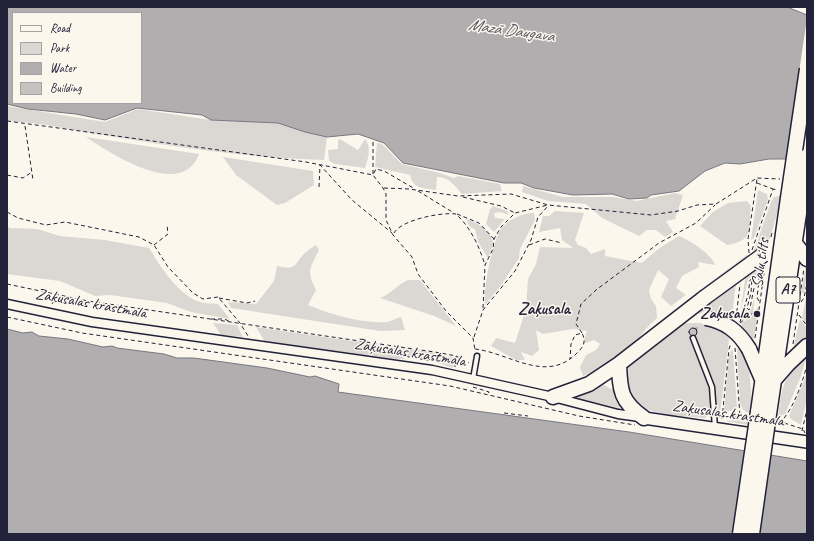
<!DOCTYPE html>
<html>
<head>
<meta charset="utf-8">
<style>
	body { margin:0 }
	#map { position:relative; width:814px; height:541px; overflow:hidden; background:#fbf7ec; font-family:Caveat,sans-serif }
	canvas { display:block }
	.frame { position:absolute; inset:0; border:8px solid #22223b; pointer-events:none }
	.legend { position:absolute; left:12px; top:12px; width:130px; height:92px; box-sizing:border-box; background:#fbf7ec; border:1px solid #a4a2a5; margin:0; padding:5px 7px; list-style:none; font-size:12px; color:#22223b }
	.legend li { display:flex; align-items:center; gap:8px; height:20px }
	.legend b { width:20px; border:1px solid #a4a2a5 }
</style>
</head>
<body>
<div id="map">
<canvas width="814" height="541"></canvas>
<div class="frame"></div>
<ul class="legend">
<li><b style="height:5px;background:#fbf7ec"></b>Road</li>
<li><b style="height:11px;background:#dbd8d3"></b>Park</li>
<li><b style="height:11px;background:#b1aeb0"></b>Water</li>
<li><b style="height:11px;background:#c6c2c0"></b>Building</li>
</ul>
</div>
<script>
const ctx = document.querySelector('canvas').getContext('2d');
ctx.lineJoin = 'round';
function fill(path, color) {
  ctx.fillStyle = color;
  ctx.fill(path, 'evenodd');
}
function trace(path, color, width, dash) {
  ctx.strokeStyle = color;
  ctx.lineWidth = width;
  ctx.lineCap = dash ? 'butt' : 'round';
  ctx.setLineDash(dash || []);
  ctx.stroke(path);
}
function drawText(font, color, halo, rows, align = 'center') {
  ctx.font = font + ' Caveat,sans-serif';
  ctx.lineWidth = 3;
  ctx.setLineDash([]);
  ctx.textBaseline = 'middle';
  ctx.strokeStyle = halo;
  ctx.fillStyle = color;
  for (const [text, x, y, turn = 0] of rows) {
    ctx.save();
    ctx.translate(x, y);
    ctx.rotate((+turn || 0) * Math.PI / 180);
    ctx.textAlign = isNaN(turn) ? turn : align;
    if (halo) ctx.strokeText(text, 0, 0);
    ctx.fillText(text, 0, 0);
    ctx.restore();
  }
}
fill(new Path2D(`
	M7 106 105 122 138 109 211 120 278 123 305 132 327 137 324 160C251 158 175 147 103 135 71 130 39 122 7 121Z
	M86 137 199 154C182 201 110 153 86 137Z
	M340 139 358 150 365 139C372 147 368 159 365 168L335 164 329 161 328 150 338 149V140Z
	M377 143 382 144 402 164 440 173 454 178 458 176 500 184 502 191 462 194C454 185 449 177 437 177L436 190C423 188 413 189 410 175L375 167Z
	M223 157 313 171 314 185 285 203 277 205 236 175Z
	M523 186 563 197H613L637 201 675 193 683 195 675 219 666 221 673 232 665 237 656 230H647L639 236 602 218 586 204 548 201 522 192Z
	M758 190 767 194 768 199 754 238 751 240Z
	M780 196V204L768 245 751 257 766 259 764 271 758 268 755 280 752 277 748 279 740 315 746 273 771 202 774 197Z
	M747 201 751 206C748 229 756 240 727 245L700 226 713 212 728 203Z
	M493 206 507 211 509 215 500 212 494 213 495 218 505 219 494 232 486 224 490 209Z
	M555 211 584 213 575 240 578 245 586 248 591 254 605 249V256L642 263 658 249 679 236C689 240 712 254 715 265L698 262 699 267 682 276 676 288 686 295 671 306 661 297 669 279 658 270 649 290 651 299 656 306 657 318C647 326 640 337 632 347 625 353 593 373 583 376L580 367 586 355 596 350 600 344 594 340 583 344 587 331 573 329 543 334 536 330 539 350 532 356 521 352 525 360H516L491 346 496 338 515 343 526 309 528 279 536 264 540 247 573 248 562 240 560 228 539 232 543 216H549Z
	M530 213H534L535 220 520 249 519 258 502 284 485 305C483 289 492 242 501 229 508 220 519 215 530 213Z
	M466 219C475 221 492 231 493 242 493 247 490 253 488 258L478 242 475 229 470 227Z
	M7 226 10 228 37 229 60 236 105 240 149 248C160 266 179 296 200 302 205 304 212 303 218 304L230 319 191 312 167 303 110 295 95 296 60 281 7 274Z
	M316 245 319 250C310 269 306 270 316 290L308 305C329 314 364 324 387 322 391 321 397 318 401 317L405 330 380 331 231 308 228 302 256 304 274 281 277 266C299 271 293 264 305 253 308 250 312 248 316 245Z
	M748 254 736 283 720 414 717 415 716 412 714 388 710 387 712 412 705 418C690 417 650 415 639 405 631 399 627 391 623 383L627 366 679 325 687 323H705L702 314 697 312 702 295 699 291Z
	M806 265 807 275 804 293 801 292Z
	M408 280H420L456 326 434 316 380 298C391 294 397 285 408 280Z
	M755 295 753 312 742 321 746 308 748 311 751 310Z
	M806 298 807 325 802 318Z
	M755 313 757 320 749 365 751 391V406L748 413 743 410 740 403 737 351 742 323Z
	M800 319 807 328V341L792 353Z
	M213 323 237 325 243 337 221 335Z
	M256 327 394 347 405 359H385L265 342Z
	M402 348 435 353 437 354 430 360 405 355Z
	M732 349 733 351 737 407 735 410 724 412 729 355Z
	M442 355 455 358 453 368 435 362Z
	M807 355 801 376 785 414 778 417C782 388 782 377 807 355Z
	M807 373V398L801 425 791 419 789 416Z
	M599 382 611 389H616L622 406 618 408 578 398 577 395Z
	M736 420 748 422V425L724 421Z`), '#dbd8d3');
const water = new Path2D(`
	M7 7H787L807 15V163L787 159H769L740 164 725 163 705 171 679 191 651 195 647 198 629 199 612 194 573 195 534 188 521 183H504L403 163 384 143 358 134 327 137 305 132 278 123 211 120 202 115 137 108 105 120 76 114 28 109 7 104ZM13 13H141V103H13Z
	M7 329 23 333 32 332 39 336 68 339 103 347 112 346 117 348 164 354 177 358H194L267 368 310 377 315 376 339 384 338 392 629 432 807 461V534H7Z`);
fill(water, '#b1aeb0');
trace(water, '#787681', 1);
fill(new Path2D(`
	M807 18V165L786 161Z`), '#fbf7ec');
fill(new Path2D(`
	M698 327 697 334H690L692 328Z`), '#0003');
const building = new Path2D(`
	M689 332a4 4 0 1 1 8 0a4 4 0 1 1-8 0Z`);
fill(building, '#c6c2c0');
trace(building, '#22223b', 1);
const lane = new Path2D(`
	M693 338 712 387 715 428
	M473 379 477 356`);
const street = new Path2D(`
	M7 304 92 322 432 370 553 397 618 414 640 417`);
const secondary = new Path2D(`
	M644 418 807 442`);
const highway = new Path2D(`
	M794 242 807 259
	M749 349 762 379
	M775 379 788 364 807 346
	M553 397 589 384 619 364
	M758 412 788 198
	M769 414 801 200
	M644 418C620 401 620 390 619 364L704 298`);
trace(lane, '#22223b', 7);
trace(street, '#22223b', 11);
trace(secondary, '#22223b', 14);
trace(highway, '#22223b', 17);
trace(new Path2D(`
	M7 121 306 162 373 175 383 188 386 194V220L393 235 412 257 418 274 446 311 473 338 475 350
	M25 126 33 180
	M373 142V175L376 169 384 171 415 189
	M7 175 23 178 32 172
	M757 183 773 189
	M319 187 320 165 352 200 392 233
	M384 188 409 189 458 196 511 194 548 205 651 215 678 211 697 205 716 204 757 178 780 179
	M418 191 454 213
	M463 197 501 206 515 213
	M7 212 18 218 46 225 65 222 139 237 154 245 168 267 193 293 203 299 218 297 240 323 248 336
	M457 214 479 223 494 239
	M394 233C401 220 441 212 456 214 471 228 479 246 485 265
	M771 237 772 233
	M154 245 168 234 167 225
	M529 245 545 239 562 243
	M752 250 773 189 778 190
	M749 253 748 239 757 179
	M7 284 88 301 441 353 456 356 455 367
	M219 298 247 303 255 301
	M759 301 757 298 760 271
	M801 302 804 298 807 283
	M483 308 485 265 493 249 494 239 501 227 515 213 548 205
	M799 315 807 326
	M7 317 82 333 450 386 579 416 635 425
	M211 319H224L229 321
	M736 319 740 284
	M740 322 748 295 750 280 752 278 751 293 747 308 749 310 750 308 757 273
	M740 323 758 309
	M582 333 576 324 581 304 596 290 659 243 696 223 715 205
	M474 337 483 310 515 271 531 240 538 217 548 206
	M755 338 765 266
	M793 344 804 268
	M397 346 404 356 432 361 441 353
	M735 348 740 416 746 417
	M475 349C510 353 547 385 578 352 584 346 586 341 582 333L575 335 571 344 570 359
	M456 356 469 363
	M473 387 489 392 488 394
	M504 413 528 416
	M719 417 740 416
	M722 419 729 349 731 343
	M779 419 781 422 803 429 805 433
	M779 422H781C794 407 802 384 807 365
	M802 431 807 409`), '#22223b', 1, [4, 3]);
trace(lane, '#fbf7ec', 4);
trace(street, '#fbf7ec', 8);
trace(secondary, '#fbf7ec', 11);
trace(highway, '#fbf7ec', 14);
const highwayBridge = new Path2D(`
	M788 198 807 69
	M801 200 807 156
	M704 298 763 255
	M706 318C726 322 738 331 749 349
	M740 534 758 412
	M752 534 769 414`);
trace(highwayBridge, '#22223b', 17, []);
trace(highwayBridge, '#fbf7ec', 14);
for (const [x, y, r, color] of [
	[757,314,4,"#22223b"]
]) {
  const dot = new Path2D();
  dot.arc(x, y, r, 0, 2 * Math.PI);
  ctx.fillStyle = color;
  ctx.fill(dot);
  trace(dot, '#fbf7ec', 1.5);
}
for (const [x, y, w] of [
	[788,290,24]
]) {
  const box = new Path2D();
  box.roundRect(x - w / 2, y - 13, w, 26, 3);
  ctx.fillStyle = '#fbf7ec';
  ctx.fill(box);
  trace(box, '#22223b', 1);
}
drawText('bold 15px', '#22223b', null, [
	["A7",788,290]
]);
drawText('16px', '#22223b', '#fbf7ec', [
	["Salu tilts",761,263,-82],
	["Zaķusalas krastmala",91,304,10],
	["Zaķusalas krastmala",410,353,9],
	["Zaķusalas krastmala",728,414,8]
]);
drawText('bold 16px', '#22223b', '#fbf7ec', [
	["Zaķusala",749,314]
], 'right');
drawText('italic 17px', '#545364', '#fbf7ec', [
	["Mazā Daugava",511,31,8]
]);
drawText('bold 17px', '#22223b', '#fbf7ec', [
	["Zaķusala",544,310]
]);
</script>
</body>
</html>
